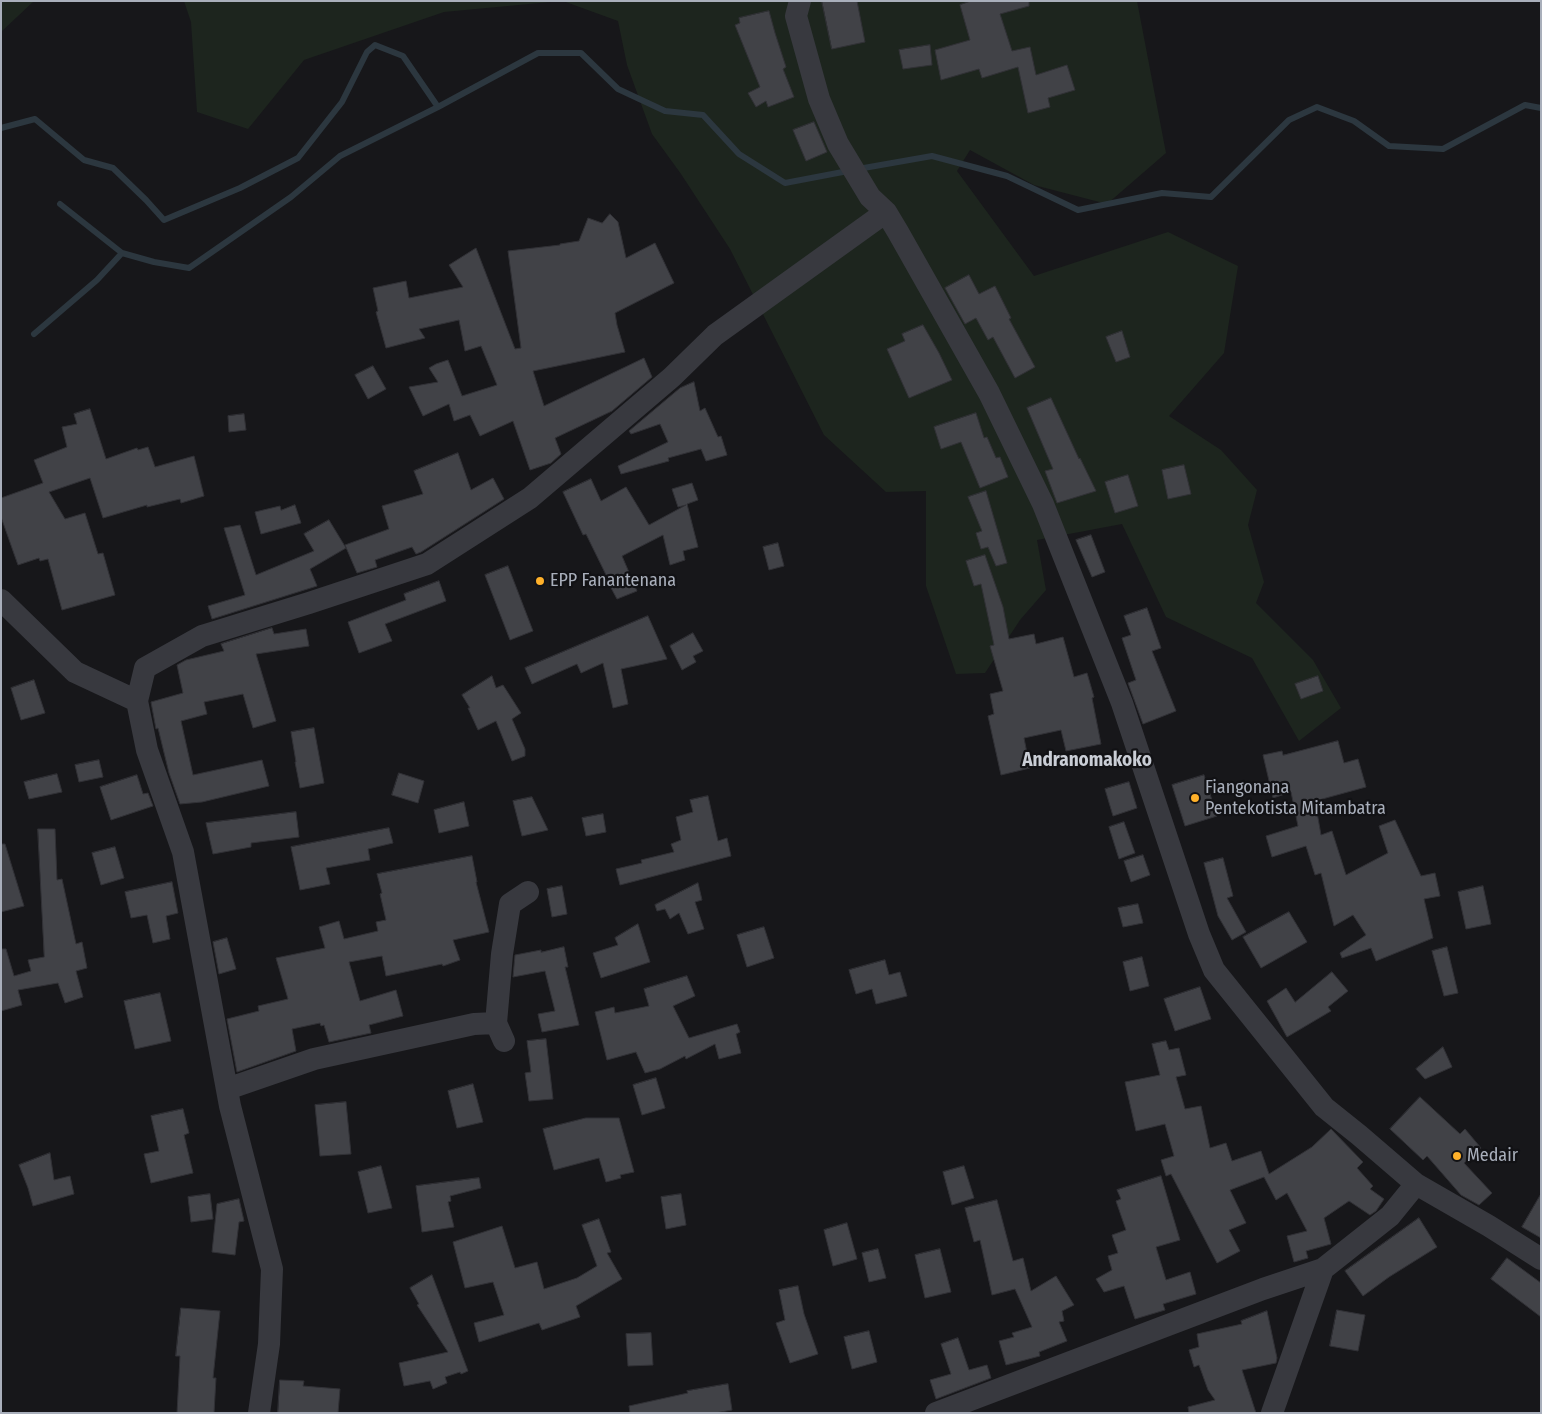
<!DOCTYPE html>
<html>
<head>
<meta charset="utf-8">
<style>
	body { margin:0 }
	#map { position:relative; width:1542px; height:1414px; overflow:hidden; background:#17171a; font-family:"Fira Sans Condensed",sans-serif }
	canvas { display:block }
	.frame { position:absolute; inset:0; border:2px solid #a9afbb; pointer-events:none }
</style>
</head>
<body>
<div id="map">
<canvas width="1542" height="1414"></canvas>
<div class="frame"></div>
</div>
<script>
const ctx = document.querySelector('canvas').getContext('2d');
ctx.lineJoin = 'round';
function fill(path, color) {
  ctx.fillStyle = color;
  ctx.fill(path, 'evenodd');
}
function trace(path, color, width, dash) {
  ctx.strokeStyle = color;
  ctx.lineWidth = width;
  ctx.lineCap = dash ? 'butt' : 'round';
  ctx.setLineDash(dash || []);
  ctx.stroke(path);
}
function drawText(font, color, halo, rows, align = 'center') {
  ctx.font = font + ' "Fira Sans Condensed",sans-serif';
  ctx.lineWidth = 4.5;
  ctx.setLineDash([]);
  ctx.textBaseline = 'middle';
  ctx.strokeStyle = halo;
  ctx.fillStyle = color;
  for (const [text, x, y, turn = 0] of rows) {
    ctx.save();
    ctx.translate(x, y);
    ctx.rotate((+turn || 0) * Math.PI / 180);
    ctx.textAlign = isNaN(turn) ? turn : align;
    if (halo) ctx.strokeText(text, 0, 0);
    ctx.fillText(text, 0, 0);
    ctx.restore();
  }
}
fill(new Path2D(`
	M1 1H34L1 32Z
	M184 1H561L444 12 304 60 248 129 197 112 191 22Z
	M563 1H1137L1166 153 1107 204 1034 185 970 150 957 171 1034 276 1168 232 1238 266 1224 353 1169 416 1221 450 1257 490 1248 525 1264 582 1256 603 1313 660 1341 708 1299 741 1252 658 1166 617 1122 524 1037 540 1046 590 1020 620 985 673 956 674 926 586V491L886 492 824 435 730 249 681 174 652 134 627 65 618 21Z`), '#1d251e');
trace(new Path2D(`
	M1 128 35 119 84 160 113 168 146 200 164 220 240 188 298 158 342 102 367 52 375 45 403 56 438 107
	M858 169 932 156 1007 176 1078 210 1162 193 1211 197 1289 120 1317 107 1354 121 1389 146 1443 149 1525 105 1541 108
	M60 204 122 253 154 262 189 268 291 197 340 156 438 107 538 53H581L618 89 665 111 703 115 739 154 785 183 848 171
	M34 334 97 280 122 253`), '#2c373f', 6);
const building = new Path2D(`
	M822 1H857L865 42 832 49Z
	M971 1H1029V6L1000 14 1012 51 1030 47 1036 75 1067 65 1075 90 1048 98 1050 107 1028 113 1018 67 982 78 979 69 941 80 935 50 970 40 960 5Z
	M769 11 775 33 786 67 783 69 794 97 768 107 766 101 756 107 748 93 760 87 735 25 740 23 739 18Z
	M930 45 932 65 903 69 899 50Z
	M814 122 827 152 806 161 793 130Z
	M610 214 618 222 626 258 655 243 674 283 615 313 617 325 625 352 533 371 544 406 644 358 652 377 612 411 555 438 561 454 551 463 530 470 513 421 480 436 470 415 454 421 449 404 423 416 409 387 438 382 429 368 436 364 448 360 462 396 497 385 481 346 465 351 459 320 419 329 425 338 386 348 376 312 378 311 373 288 406 281 409 298 463 287 449 265 476 248 515 349 521 348 508 251 560 245V244L579 241 588 218 602 223Z
	M969 275 979 294 995 286 1011 318 1009 319 1035 367 1015 378 993 337 988 340 976 318 965 324 945 288Z
	M923 325 939 353 952 380 909 398 887 349 905 341 902 334Z
	M1122 331 1130 357 1116 362 1106 337Z
	M373 366 386 389 368 399 355 375Z
	M694 382 700 411 705 408 718 437 721 436 727 455 706 461 701 449 668 458 669 461 621 474 618 466 668 442 660 424 631 434 629 431 680 388Z
	M1051 398 1079 459 1080 458 1096 491 1057 503 1045 471 1053 469 1027 408Z
	M90 409 106 459 137 448 138 450 148 447 155 467 194 456 204 496 181 503 180 499 147 507V505L103 518 90 478 49 492 65 519 85 513 98 554 103 553 115 595 62 610 48 559 40 561 39 558 18 565 1 517V498L43 483 34 460 67 447 62 427 77 424 74 414Z
	M976 413 984 438 987 437 996 458 1000 457 1008 477 980 488 961 442 941 449 934 427Z
	M244 414 246 430 229 432 228 416Z
	M458 453 471 490 493 478 504 499 421 552 416 554 412 547 375 560 377 567 357 573 345 545 389 529 382 506 423 494 414 471Z
	M1184 465 1191 494 1168 499 1162 470Z
	M1128 475 1138 506 1115 513 1105 482Z
	M591 479 601 501 626 487 649 525 686 505 678 507 672 489 692 483 698 500 687 504 698 547 683 551 685 560 670 565 663 535 622 556 637 591 617 599 610 586 611 585 586 534 583 535 563 492Z
	M986 491 1007 563 996 566 988 547 981 549 976 533 982 531 968 497Z
	M295 505 301 523 261 534 255 512 280 506 281 510Z
	M329 520 346 548 310 569 317 586 212 619 208 606 245 595 224 528 240 525 256 575 314 551 304 534Z
	M1091 535 1105 572 1092 577 1076 540Z
	M778 543 784 566 769 570 763 547Z
	M985 555 1003 607 1009 639 1034 634 1036 644 1063 637 1074 677 1087 673 1094 697 1092 698 1101 744 1066 751 1061 730 1024 738 1030 768 1001 775 988 716 994 714 990 694 1003 691 990 646 994 645 981 584 974 586 966 561Z
	M508 566 533 631 510 640 485 575Z
	M439 581 446 601 385 624 392 641 359 653 348 622 406 600 404 594Z
	M1147 608 1161 648 1152 651 1176 711 1143 724 1128 683 1136 680 1122 638 1131 635 1124 616Z
	M648 616 667 659 621 669 628 704 613 708 603 663 581 673 577 664 532 684 525 668Z
	M272 628 274 634 306 629 309 646 256 654 276 721 253 728 243 694 204 702 207 714 181 721 193 775 262 760 269 786 202 802 180 804 169 773 158 728 156 729 151 702 183 693 177 665 186 660 224 651 221 644Z
	M693 633 703 651 693 656 696 662 682 670 670 646Z
	M492 676 496 688 503 685 521 713 512 719 525 749V756L512 761 496 721 478 730 468 708H470L462 695Z
	M1318 676 1323 691 1301 699 1295 684Z
	M34 680 45 713 21 720 11 688Z
	M314 728 324 783 300 788 295 762H296L291 732Z
	M1338 741 1344 763 1358 759 1366 787 1315 801 1321 835 1332 831 1346 875 1388 853 1379 826 1395 820 1421 876 1435 873 1440 896 1424 899 1433 938 1376 961 1371 948 1342 958 1340 953 1366 935 1353 915 1334 926 1321 873 1315 875 1306 846 1272 857 1266 836 1298 826 1291 792 1273 798 1263 755 1282 751 1283 755Z
	M99 760 103 777 79 782 75 765Z
	M399 773 424 781 418 803 392 795Z
	M57 774 62 792 29 799 24 782Z
	M137 775 143 794 148 793 153 806 111 820 100 787Z
	M1204 775 1217 816 1185 826 1172 785Z
	M1129 782 1137 808 1113 816 1105 789Z
	M708 796 718 841 727 838 731 856 620 885 616 869 642 863 641 860 674 852 671 844 681 840 676 817 693 812 690 800Z
	M532 797 548 830 522 836 513 801Z
	M464 802 469 826 439 833 434 810Z
	M296 812 299 837 251 843V847L213 854 206 823Z
	M603 814 606 832 586 836 582 818Z
	M1124 822 1135 853 1119 859 1109 827Z
	M389 828 393 843 368 849 370 860 326 868 330 884 300 890 291 847Z
	M38 829H55L57 880 62 879 76 944 82 942 87 968 76 971 83 997 65 1003 58 983 18 990 22 1005 1 1011V949H6L14 976 31 971 28 960 44 957Z
	M1 844H5L24 906 1 912Z
	M115 847 124 878 101 885 92 853Z
	M1143 855 1150 875 1131 882 1124 861Z
	M472 856 477 882H476L489 932 453 940 460 960 443 966 442 964 386 976 382 956 349 962 360 1001 396 990 403 1016 369 1025 371 1033 329 1042 324 1025 321 1026 320 1023 292 1029 296 1051 237 1072 227 1019 259 1011 258 1006 288 999 276 958 325 948 319 927 339 921 344 939 378 931 376 922 386 920 380 894 382 893 377 874Z
	M1223 858 1233 896 1227 898 1246 932 1232 940 1218 916 1204 863Z
	M172 882 178 913 166 916 170 939 153 943 147 915 131 918 125 892Z
	M698 883 702 900 695 902 704 929 688 934 679 913 670 919 665 909 657 911 655 905Z
	M562 886 567 914 552 917 547 889Z
	M1483 886 1491 924 1466 929 1458 892Z
	M1138 904 1143 923 1123 927 1118 908Z
	M1289 912 1307 942 1261 968 1243 937Z
	M638 924 650 962 601 978 593 953 618 945 615 938Z
	M764 927 774 958 747 967 737 935Z
	M227 938 236 969 219 974 213 942Z
	M564 947 568 967H565L579 1025 542 1032 538 1014 555 1011 545 971 513 977 515 955 541 950V952Z
	M1447 947 1458 993 1444 996 1432 951Z
	M1142 957 1149 986 1130 991 1123 962Z
	M885 960 889 975 900 972 907 996 876 1004 872 989 856 994 849 970Z
	M1332 972 1348 991 1328 1007 1331 1011 1287 1037 1267 1001 1286 988 1295 1002Z
	M687 976 695 996 673 1006 689 1038 737 1024 740 1032 736 1034 741 1053 719 1059 715 1044 686 1059 685 1056 660 1069 645 1073 636 1052 607 1060 595 1012 614 1007 615 1013 649 1006 644 989Z
	M1200 987 1211 1019 1175 1031 1164 999Z
	M160 993 171 1041 135 1049 124 1001Z
	M546 1039 553 1099 529 1101 525 1073 531 1072 527 1041Z
	M1166 1041 1169 1050 1179 1048 1186 1075 1176 1077 1185 1109 1201 1106 1210 1148 1226 1143 1232 1161 1261 1151 1269 1174 1312 1147 1331 1129 1363 1162 1357 1168 1373 1186 1370 1189 1384 1199 1376 1211 1370 1215 1349 1201 1324 1218 1331 1244 1306 1251 1308 1258 1294 1262 1287 1236 1307 1231 1287 1193 1276 1200 1264 1177 1230 1190 1246 1223 1229 1230 1240 1251 1217 1263 1171 1174 1166 1176 1161 1160 1174 1156 1165 1124 1136 1131 1125 1082 1160 1075 1152 1044Z
	M1443 1047 1452 1067 1425 1079 1416 1069Z
	M656 1078 665 1108 642 1115 633 1085Z
	M473 1084 483 1122 457 1128 448 1091Z
	M1420 1097 1460 1134 1465 1129 1481 1148 1464 1163 1492 1193 1479 1205 1461 1195 1427 1156 1423 1160 1390 1129Z
	M346 1102 351 1154 320 1156 315 1105Z
	M183 1109 189 1133 184 1135 193 1173 151 1183 144 1154 159 1151 151 1116Z
	M586 1118H619L634 1172 620 1175 621 1178 606 1182 599 1158 554 1170 543 1129Z
	M50 1153 54 1180 70 1176 74 1194 33 1206 28 1188 19 1165Z
	M381 1166 392 1208 368 1213 358 1172Z
	M964 1166 974 1198 952 1205 943 1172Z
	M1161 1176 1180 1240 1156 1247 1166 1280 1190 1272 1196 1294 1163 1304 1165 1310 1135 1319 1124 1286 1104 1292 1096 1279 1112 1270 1108 1256 1118 1253 1112 1235 1126 1230 1116 1201 1121 1199 1117 1190Z
	M479 1178 481 1188 450 1196 451 1201 448 1202 454 1227 422 1232 416 1186Z
	M210 1194 213 1219 191 1222 188 1197Z
	M681 1194 686 1225 666 1229 661 1197Z
	M1541 1194V1238L1522 1227Z
	M239 1199 244 1221 239 1222 235 1255 212 1252 217 1204Z
	M997 1200 1013 1261 1023 1258 1031 1291 1056 1276 1074 1305 1062 1311 1064 1321 1059 1322 1067 1341 1039 1352 1040 1356 1006 1365 999 1341 1014 1337 1012 1333 1032 1327 1015 1289 992 1295 980 1240 974 1242 965 1208Z
	M1419 1218 1437 1247 1389 1277 1363 1296 1345 1271Z
	M599 1219 611 1252 607 1253 622 1279 576 1306 580 1317 542 1330 539 1323 479 1342 474 1323 504 1315 493 1282 465 1288 453 1242 502 1226 515 1268 537 1262 544 1289 577 1278 597 1266 582 1225Z
	M847 1223 857 1259 833 1266 824 1230Z
	M878 1249 886 1278 869 1282 862 1253Z
	M940 1249 951 1292 925 1298 915 1255Z
	M1507 1258 1541 1283V1317L1491 1279Z
	M432 1275 468 1371 461 1374 460 1372 445 1377 447 1383 433 1389 430 1381 404 1386 399 1363 448 1352 417 1305 419 1304 410 1288Z
	M798 1286 804 1314 818 1354 790 1363 776 1323 785 1320 779 1290Z
	M181 1308 220 1311 213 1378H216L214 1413H177L180 1356H176Z
	M1337 1310 1365 1315 1358 1351 1330 1346Z
	M1267 1311 1277 1358 1276 1363 1242 1370 1256 1413H1189L1188 1407 1215 1400 1208 1390 1199 1365 1194 1367 1189 1350 1199 1347 1197 1334 1242 1324 1241 1321Z
	M869 1331 877 1362 852 1369 844 1337Z
	M651 1333 653 1365 628 1366 626 1334Z
	M958 1338 969 1370 987 1365 991 1378 936 1399 930 1380 951 1374 941 1344Z
	M280 1380 304 1381 303 1386 340 1389 338 1413H278Z
	M728 1384 732 1410 715 1413H630L629 1406 688 1393 687 1391Z`);
fill(building, '#414247');
trace(building, '#313136', 1);
trace(new Path2D(`
	M800 1 796 16 819 99 838 144 870 197 886 212 898 232 989 393 1043 504 1122 703 1199 934 1214 970 1324 1107 1359 1135 1416 1184 1489 1226 1541 1259
	M1 600 75 672 137 701
	M496 1023 502 954 510 904 528 892
	M227 1089 314 1059 474 1024 496 1023 504 1041
	M259 1413 269 1344 272 1269 230 1106 183 852 147 750 137 701 145 668 202 636 309 603 427 564 530 498 672 377 715 335 886 212
	M936 1413 1263 1289 1323 1269 1390 1216 1416 1184
	M1272 1413 1323 1269`), '#38393f', 22);
for (const [x, y, r, color] of [
	[540,581,5,"#ffb12a"],
	[1195,798,5,"#ffb12a"],
	[1457,1156,5,"#ffb12a"]
]) {
  const dot = new Path2D();
  dot.arc(x, y, r, 0, 2 * Math.PI);
  ctx.fillStyle = color;
  ctx.fill(dot);
  trace(dot, '#121215', 2);
}
drawText('18px', '#a9afbb', '#121215', [
	["EPP Fanantenana",550,581],
	["Fiangonana",1205,788],
	["Pentekotista Mitambatra",1205,809],
	["Medair",1467,1156]
], 'left');
drawText('bold 19px', '#caced6', '#121215', [
	["Andranomakoko",1087,761]
]);
</script>
</body>
</html>
